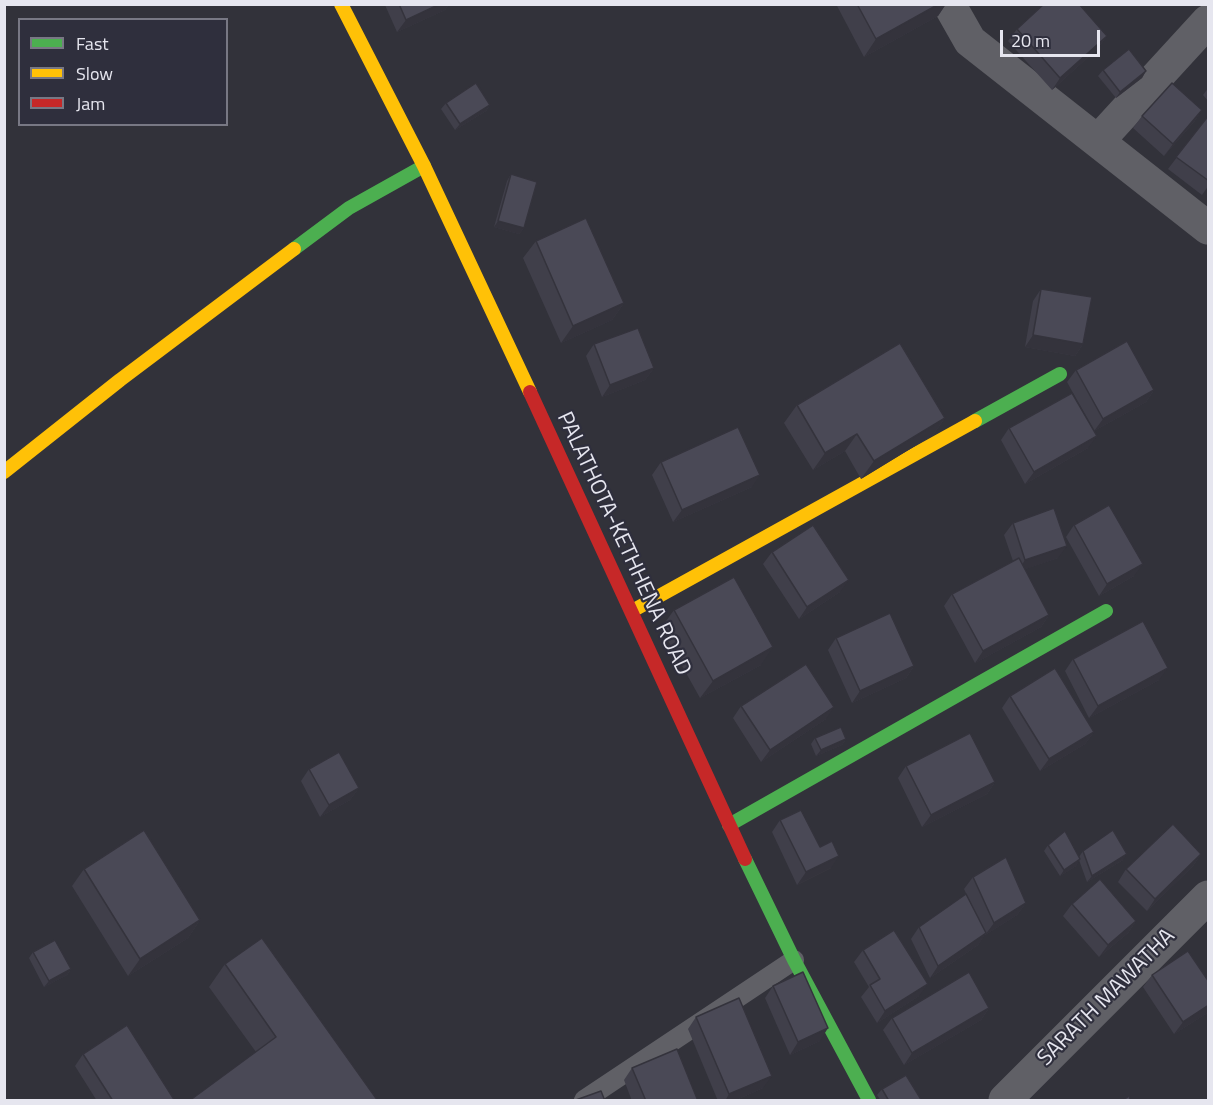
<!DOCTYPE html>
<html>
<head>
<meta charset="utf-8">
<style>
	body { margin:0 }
	#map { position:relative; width:1213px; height:1105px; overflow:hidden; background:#32323a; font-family:"Titillium Web",sans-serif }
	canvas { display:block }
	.frame { position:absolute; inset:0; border:6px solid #e6e6ef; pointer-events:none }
	.legend { position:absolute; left:18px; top:18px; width:210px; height:108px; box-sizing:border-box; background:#2f2f3d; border:2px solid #787884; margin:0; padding:8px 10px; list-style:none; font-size:18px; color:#e6e6ef }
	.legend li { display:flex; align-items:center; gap:12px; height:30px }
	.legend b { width:30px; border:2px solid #787884 }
	.scale { position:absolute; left:1000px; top:30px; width:100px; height:27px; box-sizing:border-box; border:3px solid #e6e6ef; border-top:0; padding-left:8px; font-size:18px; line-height:21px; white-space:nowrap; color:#e6e6ef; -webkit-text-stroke:4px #2f2f3d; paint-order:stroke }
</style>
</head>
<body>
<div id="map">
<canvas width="1213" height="1105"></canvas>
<div class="frame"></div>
<ul class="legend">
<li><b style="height:8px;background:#4caf50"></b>Fast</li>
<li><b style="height:8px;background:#ffc107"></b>Slow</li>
<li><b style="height:8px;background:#c62828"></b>Jam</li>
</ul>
<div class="scale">20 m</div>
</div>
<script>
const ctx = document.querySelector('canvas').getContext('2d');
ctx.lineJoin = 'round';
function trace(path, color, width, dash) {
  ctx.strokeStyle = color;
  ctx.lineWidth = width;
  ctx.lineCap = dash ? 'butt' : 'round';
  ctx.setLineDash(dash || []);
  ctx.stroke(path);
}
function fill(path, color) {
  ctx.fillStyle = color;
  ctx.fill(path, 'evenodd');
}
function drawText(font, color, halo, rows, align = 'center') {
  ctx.font = font + ' "Titillium Web",sans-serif';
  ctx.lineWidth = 4.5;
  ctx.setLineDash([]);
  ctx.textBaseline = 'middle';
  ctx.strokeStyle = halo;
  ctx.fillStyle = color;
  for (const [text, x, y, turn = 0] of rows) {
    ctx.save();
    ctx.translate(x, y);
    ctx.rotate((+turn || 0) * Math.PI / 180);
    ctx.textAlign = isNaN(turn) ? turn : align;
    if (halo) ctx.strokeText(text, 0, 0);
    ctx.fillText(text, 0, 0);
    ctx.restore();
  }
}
trace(new Path2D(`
	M584 1100 794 960`), '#606066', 20);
trace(new Path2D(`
	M949 4 970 41 1208 228
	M1098 141 1208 21
	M1005 1100 1208 897`), '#606066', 33);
trace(new Path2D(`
	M294 249 349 208 424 166
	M975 421 1060 374
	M729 825 1106 611
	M745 859 794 960 869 1100`), '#4caf50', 14);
trace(new Path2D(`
	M341 4 424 166 530 392
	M4 472 120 380 294 249
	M632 611 975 421`), '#ffc107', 14);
trace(new Path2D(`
	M530 392 745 859`), '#c62828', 14);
fill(new Path2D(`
	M449 4 445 10 397 32 385 5Z
	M836 4H946L938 16 864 57Z
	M1017 29 1107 36 1098 48 1052 90 1008 41Z
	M1103 70 1146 71 1142 78 1116 98 1098 76Z
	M1209 87V102L1203 95Z
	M446 103 490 105 486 111 455 130 441 109Z
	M1202 110 1194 122 1164 156 1133 128 1142 116Z
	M1209 115V185L1202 195 1168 169Z
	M511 174 524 228 519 234 494 227 507 181Z
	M536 241 624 303 612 320 561 343 523 258Z
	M1041 289 1083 344 1075 356 1025 347 1033 301Z
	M594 344 654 368 645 380 602 397 586 356Z
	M1076 370 1154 390 1146 402 1094 431 1067 382Z
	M797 405 945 418 933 435 861 479 845 451 813 470 784 423Z
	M1009 428 1088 448 1025 484 1001 440Z
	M661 462 752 487 673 522 652 475Z
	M1013 523 1058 558 1025 569 1049 615 1041 627 975 663 944 606 952 594 1013 561 1004 535Z
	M1074 525 1134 576 1099 596 1066 537Z
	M772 552 840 592 799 619 763 564Z
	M674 610 761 665 700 698 661 628Z
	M836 638 914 666 906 678 852 703 828 650Z
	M1073 659 1159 680 1089 718 1065 671Z
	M1010 696 1094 732 1085 744 1040 771 1002 708Z
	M741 706 826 719 761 762 733 718Z
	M815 738 846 739 842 745 816 756 811 744Z
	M906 766 995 782 987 794 922 827 898 778Z
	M309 769 359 788 350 800 320 817 301 781Z
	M780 820 820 847 831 868 797 885 772 832Z
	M1048 845 1079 857 1083 851 1123 860 1087 882 1079 860 1076 866 1060 876 1044 851Z
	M1201 854 1193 866 1147 911 1118 882 1126 869Z
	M84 869 200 920 188 938 128 976 72 886Z
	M973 877 1026 903 1017 915 985 935V934L978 945 930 978 911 939 919 927 973 908 964 889Z
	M1072 904 1136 921 1128 933 1099 957 1063 916Z
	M863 950 919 996 877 1023 861 997 869 987 854 962Z
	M33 952 71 969 67 975 44 987 29 958Z
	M225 964 378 1101 256 1052 209 987Z
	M1152 975 1209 1012 1174 1034 1143 987Z
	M773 986 820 1041 790 1055 765 998Z
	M989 1008 981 1020 904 1065 883 1030 892 1018Z
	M696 1017 763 1088 734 1101H718L688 1029Z
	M83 1054 175 1101H97L75 1066Z
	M632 1068 698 1101H632L624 1080Z
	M882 1089 922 1101H881L877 1095Z`), '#403f4a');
fill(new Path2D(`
	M440 4H449L445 10 397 32 406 20Z
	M939 4H946L938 16 864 57 876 39Z
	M1107 36 1098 48 1052 90 1060 78Z
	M1146 71 1142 78 1116 98 1120 92Z
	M490 105 486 111 455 130 460 124Z
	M1202 110 1194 122 1164 156 1173 144Z
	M498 221 524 228 519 234 494 227Z
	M624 303 612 320 561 343 573 326Z
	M1033 335 1083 344 1075 356 1025 347Z
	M654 368 645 380 602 397 610 385Z
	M1154 390 1146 402 1094 431 1103 419Z
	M945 418 933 435 861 479 874 461Z
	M857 434 845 451 813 470 825 453Z
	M1097 436 1088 448 1025 484 1034 472Z
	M760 475 752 487 673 522 682 510Z
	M1067 546 1058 558 1017 572 1025 560Z
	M1143 564 1134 576 1099 596 1107 584Z
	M849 580 840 592 799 619 807 607Z
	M1049 615 1041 627 975 663 983 651Z
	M773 647 761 665 700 698 713 681Z
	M914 666 906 678 852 703 860 691Z
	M1168 668 1159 680 1089 718 1098 706Z
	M834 707 826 719 761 762 770 750Z
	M1094 732 1085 744 1040 771 1049 759Z
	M846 739 842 745 816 756 821 750Z
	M995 782 987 794 922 827 931 815Z
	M359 788 350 800 320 817 329 805Z
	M1127 854 1123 860 1087 882 1092 876Z
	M1201 854 1193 866 1147 911 1155 899Z
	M839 856 831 868 797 885 806 872Z
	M1080 859 1076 866 1060 876 1064 870Z
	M1026 903 1017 915 985 935 994 923Z
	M200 920 188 938 128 976 140 959Z
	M1136 921 1128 933 1099 957 1108 945Z
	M986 933 978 945 930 978 938 966Z
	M71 969 67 975 44 987 49 981Z
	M928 984 919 996 877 1023 885 1011Z
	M1209 1005V1012L1174 1034 1183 1022Z
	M989 1008 981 1020 904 1065 912 1053Z
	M828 1028 820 1041 790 1055 798 1042Z
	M772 1076 763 1088 734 1101H725L729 1094Z`), '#34333c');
const building = new Path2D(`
	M399 4H440L406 20Z
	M857 4H939L876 39Z
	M1044 4H1079L1107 36 1060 78 1017 29Z
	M1129 49 1146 71 1120 92 1103 70Z
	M476 83 490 105 460 124 446 103Z
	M1172 83 1202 110 1173 144 1142 116Z
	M1209 115V181L1176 157Z
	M511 174 537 182 524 228 498 221Z
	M586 218 624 303 573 326 536 241Z
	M1041 289 1092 297 1083 344 1033 335Z
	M638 328 654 368 610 385 594 344Z
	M1127 341 1154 390 1103 419 1076 370Z
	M900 343 945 418 874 461 857 434 825 453 797 405Z
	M1072 393 1097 436 1034 472 1009 428Z
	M738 427 760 475 682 510 661 462Z
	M1109 505 1143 564 1107 584 1074 525Z
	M1054 508 1067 546 1025 560 1013 523Z
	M813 525 849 580 807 607 772 552Z
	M1019 558 1049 615 983 651 952 594Z
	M734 577 773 647 713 681 674 610Z
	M890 613 914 666 860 691 836 638Z
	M1143 621 1168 668 1098 706 1073 659Z
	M806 664 834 707 770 750 741 706Z
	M1055 668 1094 732 1049 759 1010 696Z
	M841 727 846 739 821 750 815 738Z
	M970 733 995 782 931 815 906 766Z
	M339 752 359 788 329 805 309 769Z
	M801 810 820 847 832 841 839 856 806 872 780 820Z
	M1173 824 1201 854 1155 899 1126 869Z
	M144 830 200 920 140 959 84 869Z
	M1113 830 1127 854 1092 876 1083 851Z
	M1065 831 1080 859 1064 870 1048 845Z
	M1006 857 1026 903 994 923 973 877Z
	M1100 879 1136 921 1108 945 1072 904Z
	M966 894 986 933 938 966 919 927Z
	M894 930 928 984 885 1011 870 985 880 979 863 950Z
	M262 938 378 1101H189L276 1037 225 964Z
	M55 940 71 969 49 981 33 952Z
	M1188 951 1209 982V1005L1183 1022 1152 975Z
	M803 972 828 1028 798 1042 773 986Z
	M969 972 989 1008 912 1053 892 1018Z
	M739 998 772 1076 729 1094 696 1017Z
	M127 1025 175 1101H113L83 1054Z
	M677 1049 698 1101H646L632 1068Z
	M906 1075 922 1101H889L882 1089Z
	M601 1091 605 1101H573Z
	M1129 1096 1131 1101H1122Z`);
fill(building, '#4a4956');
trace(building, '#34333c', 1.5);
drawText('22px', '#e6e6ef', '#2f2f3d', [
	["PALATHOTA-KETHHENA ROAD",623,544,65],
	["SARATH MAWATHA",1107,998,-45]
]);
</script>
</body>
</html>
